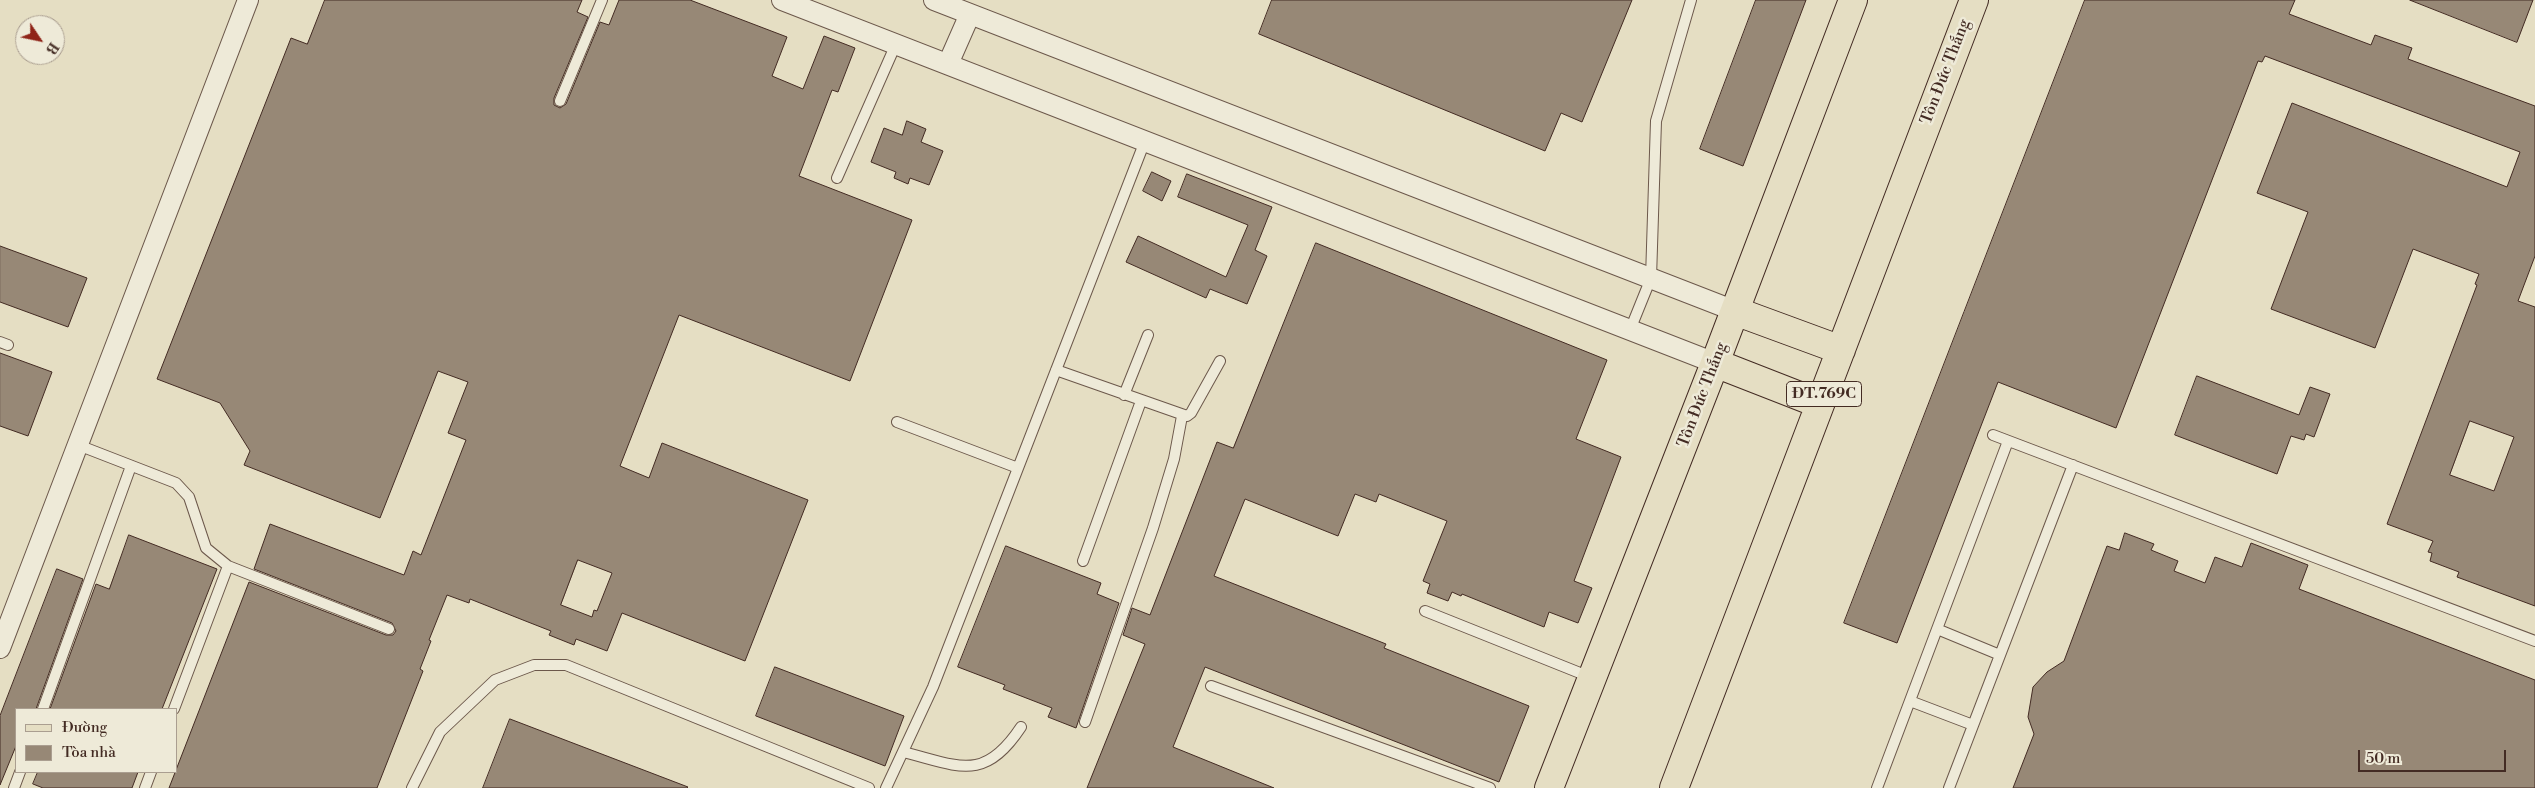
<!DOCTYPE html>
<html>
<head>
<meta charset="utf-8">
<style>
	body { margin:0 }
	#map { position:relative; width:2535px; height:788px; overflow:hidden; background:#e5dec3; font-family:"Libre Bodoni",serif }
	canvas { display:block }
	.legend { position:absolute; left:15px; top:708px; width:162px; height:65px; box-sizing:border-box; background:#eeead8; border:1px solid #aa9e90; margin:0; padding:6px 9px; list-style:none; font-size:15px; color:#432b23 }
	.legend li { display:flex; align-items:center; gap:10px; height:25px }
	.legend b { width:25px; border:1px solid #aa9e90 }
	.north { position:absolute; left:15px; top:15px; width:50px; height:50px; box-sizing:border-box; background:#eeead8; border:1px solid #aa9e90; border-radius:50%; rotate:124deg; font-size:14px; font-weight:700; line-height:20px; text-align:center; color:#432b23 }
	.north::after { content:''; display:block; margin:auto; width:18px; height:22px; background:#8f2418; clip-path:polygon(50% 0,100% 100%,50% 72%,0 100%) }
	.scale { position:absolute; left:2358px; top:750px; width:148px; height:22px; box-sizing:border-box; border:2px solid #432b23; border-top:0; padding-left:6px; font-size:15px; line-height:18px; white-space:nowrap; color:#432b23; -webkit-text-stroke:4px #eeead8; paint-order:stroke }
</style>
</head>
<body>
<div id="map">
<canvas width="2535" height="788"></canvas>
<ul class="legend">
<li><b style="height:6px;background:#e5dec3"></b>Đường</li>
<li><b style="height:14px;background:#978876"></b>Tòa nhà</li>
</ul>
<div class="north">B</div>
<div class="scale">50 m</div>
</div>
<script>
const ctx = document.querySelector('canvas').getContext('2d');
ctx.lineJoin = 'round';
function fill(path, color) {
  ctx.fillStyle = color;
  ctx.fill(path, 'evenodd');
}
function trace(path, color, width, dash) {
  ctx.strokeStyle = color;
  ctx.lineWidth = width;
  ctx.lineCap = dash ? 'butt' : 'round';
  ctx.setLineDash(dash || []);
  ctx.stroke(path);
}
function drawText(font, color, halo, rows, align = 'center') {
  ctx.font = font + ' "Libre Bodoni",serif';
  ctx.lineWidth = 5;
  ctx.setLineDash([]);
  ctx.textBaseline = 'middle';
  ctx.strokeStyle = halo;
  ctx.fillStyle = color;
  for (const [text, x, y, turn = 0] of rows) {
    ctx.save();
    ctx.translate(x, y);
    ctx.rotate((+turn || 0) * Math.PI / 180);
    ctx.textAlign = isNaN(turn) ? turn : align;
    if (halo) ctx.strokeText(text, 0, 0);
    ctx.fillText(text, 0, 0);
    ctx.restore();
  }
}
const building = new Path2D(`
	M325 0H582L577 12 588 17 554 98V105L560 108 566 104 600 22 609 25 619 0H690L787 37 772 76 803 89 824 36 855 48 838 92 832 90 799 176 912 220 850 381 679 315 620 466 649 478 662 443 808 500 745 661 622 613 607 651 576 639 574 645 549 635 551 631 528 622 470 599 469 603 447 595 429 640 431 641 420 669 423 671 377 788H169L249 582 386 635H393L396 631 392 623 254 569 270 524 404 575 413 551 421 555 466 440 448 433 468 382 438 371 380 518 244 465 250 451 220 403 157 379 291 38 307 44ZM578 560 612 573 597 611 594 610 592 617 561 605Z
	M1272 0H1632L1582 122 1561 113 1545 151 1259 34Z
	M1756 0H1806L1743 166 1700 149Z
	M2085 0H2295L2289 14 2371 45 2375 35 2412 48 2408 59 2535 106V256L2518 301 2535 307V606L2457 577 2459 572 2430 561 2432 553 2428 552 2433 541 2387 524 2477 285 2475 284 2479 274 2413 249 2375 348 2271 309 2308 212 2257 193 2292 103 2507 187 2520 152 2265 56 2262 62 2258 61 2116 428 1998 382 1897 643 1844 623ZM2470 421 2514 437 2494 491 2450 475Z
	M2410 0H2533L2517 42Z
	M907 121 926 129 921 142 943 151 929 185 910 178 908 184 894 178 896 172 871 162 884 128 902 135Z
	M1152 172 1171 181 1162 201 1143 191Z
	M1187 174 1272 207 1255 250 1267 256 1247 304 1210 289 1206 298 1126 262 1138 236 1226 277 1248 225 1178 197Z
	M1316 243 1607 360 1576 439 1621 457 1574 581 1592 588 1578 623 1549 612 1544 627 1462 594 1461 596 1452 592 1448 601 1427 593 1430 584 1423 581 1447 521 1379 494 1376 502 1355 494 1338 536 1245 499 1214 576 1386 644 1384 648 1529 706 1499 782 1205 667 1173 747 1274 788H1087L1145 644 1123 635 1132 608 1150 615 1217 442 1233 448Z
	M0 246 87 278 68 327 0 302Z
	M0 353 52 372 28 436 0 426Z
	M2197 376 2299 415 2310 387 2330 394 2314 437 2306 434 2304 440 2291 436 2277 474 2175 435Z
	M2125 533 2154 544 2151 550 2178 561 2174 571 2205 583 2215 557 2242 567 2251 543 2308 565 2299 589 2535 680V788H2013L2034 734 2028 717 2033 687 2047 672 2064 661 2107 546 2119 550Z
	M129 535 217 569 162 709H50L96 584 109 589Z
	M1006 546 1101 583 1097 594 1119 603 1076 728 1048 717 1052 708 1003 689 1005 685 958 667Z
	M57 569 83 579 36 709H16V746L0 785V716Z
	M775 667 904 716 885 766 756 716Z
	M510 719 688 787 687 788H483Z
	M38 772H138L132 788H43L33 784Z`);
fill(building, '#978876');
trace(building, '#432b23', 1);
const lane = new Path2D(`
	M560 101 602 0
	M837 178 896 44
	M1630 330 1651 278 1656 121 1691 0
	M0 342 8 345
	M1056 370 1187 416 1191 413 1220 361
	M1124 395 1148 335
	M897 422 1018 468
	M1993 435 2535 641
	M78 445 176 483 189 497 206 548 228 566 389 629
	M1083 561 1141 401
	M1425 611 1590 677
	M1937 629 2000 655
	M1211 686 1490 788
	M1910 701 1973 725
	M43 709 131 466
	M174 709 228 566
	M1085 722 1153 528 1174 459 1182 416
	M903 752C959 766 984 783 1021 727
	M14 788 20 772
	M145 788 151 772
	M412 788 440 732 495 680 534 665H566L869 788
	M886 788 933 687 1145 141
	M1877 788 2008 441
	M1949 788 2073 465`);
const street = new Path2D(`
	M782 0 1715 363
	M934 0 1735 311
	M948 64 970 14
	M0 648 248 0`);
const primary = new Path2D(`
	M1735 311 1841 350
	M1715 363 1820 404
	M1549 788 1715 363 1853 0
	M1674 788 1974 0`);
trace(lane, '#6c584b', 12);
trace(street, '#6c584b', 22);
trace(primary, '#432b23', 30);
trace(lane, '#eeead8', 10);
trace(street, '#eeead8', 20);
trace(primary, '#e5dec3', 28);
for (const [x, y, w] of [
	[1824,394,75]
]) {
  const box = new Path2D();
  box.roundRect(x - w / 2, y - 12.5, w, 25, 4);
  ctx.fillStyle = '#eeead8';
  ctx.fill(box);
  trace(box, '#432b23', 1);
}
drawText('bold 15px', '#432b23', null, [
	["ĐT.769C",1824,394]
]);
drawText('16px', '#432b23', '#eeead8', [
	["Tôn Đức Thắng",1946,72,-69],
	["Tôn Đức Thắng",1703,395,-69]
]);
</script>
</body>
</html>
